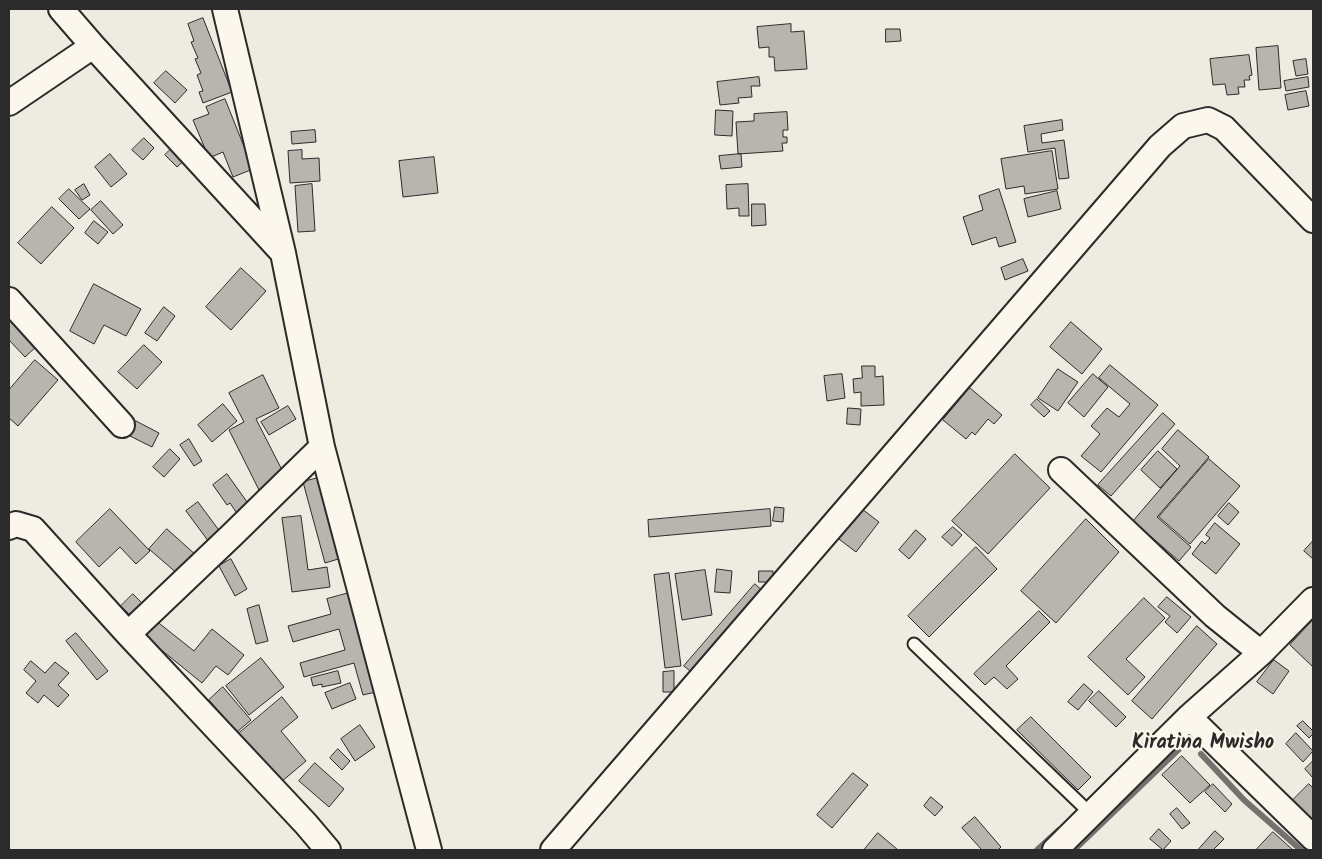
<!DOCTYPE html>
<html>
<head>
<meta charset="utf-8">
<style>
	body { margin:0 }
	#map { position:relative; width:1322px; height:859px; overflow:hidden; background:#eeebe0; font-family:Kalam,sans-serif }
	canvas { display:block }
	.frame { position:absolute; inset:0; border:10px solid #2b2b2b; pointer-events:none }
</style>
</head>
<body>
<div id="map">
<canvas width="1322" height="859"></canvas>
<div class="frame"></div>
</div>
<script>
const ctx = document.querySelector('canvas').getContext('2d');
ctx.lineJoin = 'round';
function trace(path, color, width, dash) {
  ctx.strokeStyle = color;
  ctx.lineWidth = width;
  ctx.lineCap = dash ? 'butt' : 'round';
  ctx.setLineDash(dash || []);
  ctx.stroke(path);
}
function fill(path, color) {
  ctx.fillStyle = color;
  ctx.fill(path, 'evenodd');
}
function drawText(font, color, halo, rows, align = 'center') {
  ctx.font = font + ' Kalam,sans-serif';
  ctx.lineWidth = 4.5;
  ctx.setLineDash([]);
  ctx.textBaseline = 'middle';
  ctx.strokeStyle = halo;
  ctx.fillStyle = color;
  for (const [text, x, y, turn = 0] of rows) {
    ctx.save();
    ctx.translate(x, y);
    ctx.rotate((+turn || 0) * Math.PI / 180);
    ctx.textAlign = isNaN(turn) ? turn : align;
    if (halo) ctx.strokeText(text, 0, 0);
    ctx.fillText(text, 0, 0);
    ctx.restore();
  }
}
trace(new Path2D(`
	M1201 754 1244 800 1301 850
	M1037 850 1059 830
	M1074 850 1179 749`), '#74726e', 6);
const building = new Path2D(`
	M203 18 232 92 203 103 199 92 203 91 197 75 201 73 195 59 198 58 191 42 194 41 188 24Z
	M791 24V32L804 31 807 69 775 71 774 57H769V47L759 48 757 27Z
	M886 29H900L901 41 886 42Z
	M1278 46 1281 88 1259 90 1256 48Z
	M1249 55 1252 75 1249 76 1250 80H1244L1245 87H1238L1239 94 1227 95 1225 84 1213 85 1210 59Z
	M1306 59 1308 74 1296 76 1293 61Z
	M166 71 187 90 175 103 154 83Z
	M759 77 760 86H751L752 97 738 98 739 103 720 105 717 82Z
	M1308 77 1309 87 1286 91 1284 81Z
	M1306 91 1309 106 1288 110 1285 95Z
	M225 99 253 169 233 177 223 152 209 158 193 120 209 114 206 107Z
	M716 110 733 111 732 136 715 135Z
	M787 112 788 130H783V137H787V143H782L783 151 738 154 736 122 754 121V114Z
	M1062 120 1063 130 1041 134 1042 143 1064 140 1069 178 1059 179 1055 148 1028 152 1024 126Z
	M315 130 316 142 292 144 291 132Z
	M144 138 154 148 143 160 132 150Z
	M176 144 188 157 177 167 165 155Z
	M302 150V159L319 158 320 181 290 183 288 151Z
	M1052 151 1058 189 1025 194 1024 186 1006 189 1001 159Z
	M110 154 127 174 111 187 95 167Z
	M741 154 742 167 721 169 719 156Z
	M434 157 438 193 403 197 399 161Z
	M84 184 90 195 82 200 75 190Z
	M312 184 315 231 298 232 295 186Z
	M748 184 749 216H739V208L727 209 726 185Z
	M69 189 90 209 79 219 59 199Z
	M999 189 1016 242 999 247 996 237 972 245 963 217 983 210 979 196Z
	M1057 191 1061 209 1028 217 1024 199Z
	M101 201 123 225 113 234 91 210Z
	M752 204H765L766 225 752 226Z
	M52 207 74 228 41 264 18 243Z
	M94 221 108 232 98 244 85 233Z
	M1023 259 1028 271 1005 280 1001 268Z
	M241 268 266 291 231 330 206 307Z
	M94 284 141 309 126 336 104 325 94 344 70 331Z
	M164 307 175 316 157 341 145 333Z
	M9 312 38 345 25 357 9 340Z
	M1071 322 1102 349 1082 374 1050 347Z
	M144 345 162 362 137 389 118 372Z
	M35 360 58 380 18 426 9 418V390Z
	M1110 365 1158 405 1101 472 1081 456 1100 434 1091 426 1107 408 1119 417 1130 404 1099 378Z
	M862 366H875V377L883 376 884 405 861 406V392L854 393 853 379 862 378Z
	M1058 369 1078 382 1058 411 1038 398Z
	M842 374 845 398 827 401 824 376Z
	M1093 374 1108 387 1084 417 1068 403Z
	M263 375 279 408 256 419 284 474 271 481 272 483 259 490 229 430 244 422 229 393Z
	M970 388 1002 415 994 424 988 419 975 435 972 432 966 439 943 420Z
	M1037 399 1050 411 1044 417 1031 405Z
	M223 404 237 421 212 442 198 425Z
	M288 406 296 419 269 435 261 422Z
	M848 408 861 409 860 425 847 424Z
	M1163 413 1175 424 1111 496 1098 485Z
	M136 421 159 433 152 447 128 435Z
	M1178 430 1209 457 1157 517 1191 547 1179 561 1133 521 1180 466 1162 449Z
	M189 439 202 461 194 466 180 445Z
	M170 449 180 459 164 477 153 467Z
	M1158 451 1177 469 1160 488 1141 470Z
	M1015 454 1050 488 988 554 952 521Z
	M1209 459 1240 486 1190 544 1159 517Z
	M227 474 250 506 238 515 230 503 227 505 213 485Z
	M322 477 345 557 325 563 303 482Z
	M198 502 221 533 209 542 186 511Z
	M1229 503 1239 512 1228 525 1218 516Z
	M858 506 879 522 856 552 835 536Z
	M775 507 784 508 783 522 773 521Z
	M110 509 150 551 136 564 120 547 99 567 76 542Z
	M770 509 771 526 649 537 648 520Z
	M301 516 308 570 327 567 330 587 292 592 282 518Z
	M1086 519 1119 552 1056 623 1021 591Z
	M1215 523 1240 544 1216 574 1192 554 1202 541 1205 544 1210 538 1206 535Z
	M953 527 962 535 952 546 942 537Z
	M167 529 197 556 179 575 149 549Z
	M916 530 926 539 909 559 899 550Z
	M1313 541V559L1304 551Z
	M976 547 997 569 929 637 908 616Z
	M231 559 247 589 235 596 219 566Z
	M717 569 732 571 730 593 715 592Z
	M705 570 712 615 682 620 675 574Z
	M759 571H773V582H759Z
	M669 573 681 666 665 668 654 575Z
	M755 584 765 593 695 675 684 666Z
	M349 593 376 692 363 695 354 663 304 677 300 663 345 650 339 629 293 642 288 626 331 614 327 599Z
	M133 594 144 605 132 617 121 606Z
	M1167 597 1191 617 1177 633 1165 622 1170 616 1158 607Z
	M1144 598 1165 618 1126 659 1145 677 1128 695 1088 657Z
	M259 605 268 641 256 644 247 609Z
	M1039 611 1050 622 1006 666 1018 679 1007 689 994 677 985 685 974 674Z
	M155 620 194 651 212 629 244 655 228 675 216 666 202 683 143 635Z
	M1313 620V667L1290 645Z
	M1197 626 1217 644 1152 719 1132 701Z
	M76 633 108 671 97 680 66 641Z
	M261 658 284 687 249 715 226 686Z
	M1274 660 1289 671 1273 694 1257 682Z
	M31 661 45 673 55 662 69 673 58 685 69 695 58 707 44 695 38 703 26 693 36 681 24 670Z
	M338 671 341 683 322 687V684L313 686 311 678Z
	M674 671V692H663V672Z
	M350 683 356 699 332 709 325 693Z
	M1084 684 1093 692 1078 710 1068 702Z
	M223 687 251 720 237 732 209 700Z
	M1099 691 1126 717 1116 727 1089 701Z
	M282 697 298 717 281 731 306 761 281 782 252 748 249 750 237 735Z
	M1031 717 1091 777 1078 790 1017 730Z
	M1303 721 1313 731V734L1309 738 1297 726Z
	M360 725 375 747 355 761 341 739Z
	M1296 733 1313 751 1303 762 1286 744Z
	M338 749 350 761 342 770 330 758Z
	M1182 756 1210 785 1190 803 1162 775Z
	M1313 761V778L1305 769Z
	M315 763 344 789 329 807 299 781Z
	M853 773 868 785 832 828 817 815Z
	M1213 784 1232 804 1225 812 1205 792Z
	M1309 784 1313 788V821L1293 800Z
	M931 797 943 807 935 816 924 806Z
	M1177 808 1190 823 1182 829 1170 814Z
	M975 817 1001 847 998 850H982L962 828Z
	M1159 829 1171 841 1163 850 1150 839Z
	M1215 831 1224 839 1213 850H1198Z
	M1273 832 1293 850H1256Z
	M878 833 898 850H864Z`);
fill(building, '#b8b5ae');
trace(building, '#2b2b2b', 1);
const lane = new Path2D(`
	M914 644 1091 814`);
const street = new Path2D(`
	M61 9 93 46 282 252
	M225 9 283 253 322 447 429 850
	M9 103 93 46
	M9 300 122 425
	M1061 470 1215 616 1261 653
	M9 527 16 524 33 529 128 634 306 824 328 850
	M128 634 231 536 322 447
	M1189 717 1313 838
	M553 850 1160 146 1183 126 1208 120 1224 128 1313 220
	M1055 850 1189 717 1261 653 1313 600`);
trace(lane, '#2b2b2b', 15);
trace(street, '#2b2b2b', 28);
trace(lane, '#fbf7ec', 11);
trace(street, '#fbf7ec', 24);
drawText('bold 20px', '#2b2b2b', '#fbf7ec', [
	["Kiratina Mwisho",1203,745]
]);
</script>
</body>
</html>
